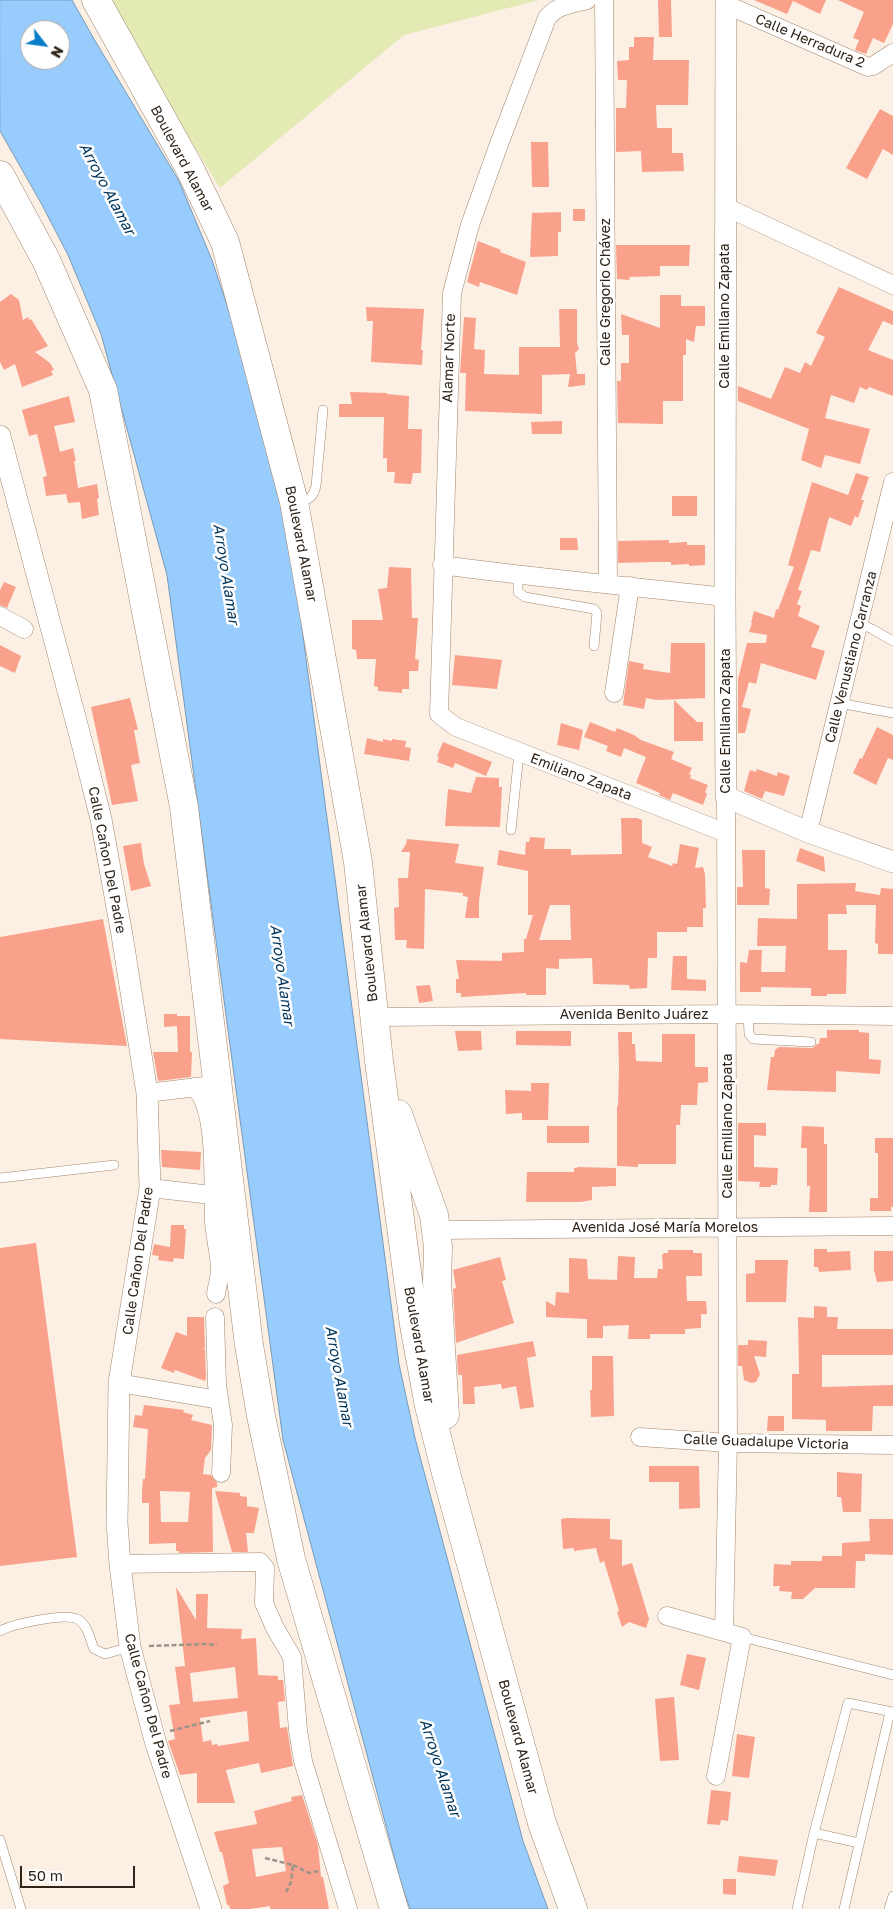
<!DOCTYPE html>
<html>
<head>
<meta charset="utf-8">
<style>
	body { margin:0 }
	#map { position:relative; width:893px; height:1909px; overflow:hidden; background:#fcf0e5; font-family:"Golos Text",sans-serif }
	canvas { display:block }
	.north { position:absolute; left:20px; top:20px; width:50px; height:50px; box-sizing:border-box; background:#fff; border:1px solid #aca7a3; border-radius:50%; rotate:120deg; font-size:14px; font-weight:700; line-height:20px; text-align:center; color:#2f241a }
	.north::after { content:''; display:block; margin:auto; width:18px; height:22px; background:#097dc7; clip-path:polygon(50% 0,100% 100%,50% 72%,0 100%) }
	.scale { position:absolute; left:20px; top:1866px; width:115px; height:22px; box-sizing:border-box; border:2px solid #2f241a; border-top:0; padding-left:6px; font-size:15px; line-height:18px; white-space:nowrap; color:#2f241a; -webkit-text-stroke:4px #fff; paint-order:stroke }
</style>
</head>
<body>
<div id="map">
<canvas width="893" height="1909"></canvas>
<div class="north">N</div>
<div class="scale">50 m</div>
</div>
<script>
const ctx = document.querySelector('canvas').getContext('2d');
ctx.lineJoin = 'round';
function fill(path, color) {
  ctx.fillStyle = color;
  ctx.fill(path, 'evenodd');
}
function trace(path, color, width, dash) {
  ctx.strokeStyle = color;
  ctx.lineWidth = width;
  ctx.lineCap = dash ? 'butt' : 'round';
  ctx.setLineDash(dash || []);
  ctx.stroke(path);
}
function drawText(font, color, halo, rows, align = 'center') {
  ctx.font = font + ' "Golos Text",sans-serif';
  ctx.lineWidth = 5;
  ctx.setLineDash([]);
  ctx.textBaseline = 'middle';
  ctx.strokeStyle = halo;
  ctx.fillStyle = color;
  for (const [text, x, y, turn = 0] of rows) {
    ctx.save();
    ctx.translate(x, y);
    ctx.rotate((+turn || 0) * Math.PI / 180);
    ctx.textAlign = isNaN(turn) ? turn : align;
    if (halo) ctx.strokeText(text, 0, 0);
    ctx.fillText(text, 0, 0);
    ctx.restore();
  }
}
fill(new Path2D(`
	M112 0H539L404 35 220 188 165 98Z`), '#e3eab4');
const water = new Path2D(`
	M0 0H72L94 39 179 181 212 260 242 351 291 545 399 1364 415 1438 523 1841 548 1909H410L402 1886 283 1440 167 575 101 334 68 255 41 203 0 131ZM30 30H60V60H30Z`);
fill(water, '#98ccfd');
trace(water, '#789ab9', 1);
fill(new Path2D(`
	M658 0H671L672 37H659Z
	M754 0H826L820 14 793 1 787 14Z
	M838 0H893V24L884 43 873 38 866 54 855 50 859 40 853 38 864 12Z
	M634 37H654L653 60H689L688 105H656L657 128H672V153H683L684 171 642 172 641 151 616 152V108H626L627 80H618L617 61 629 60V47H634Z
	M880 109 893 116V155L883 149 867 179 846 168Z
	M531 142H548L549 187H532Z
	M573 209H585V221H573Z
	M561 212V232H558V256L530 257 532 213Z
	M478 241 501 250 500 252 526 262 517 295 480 282 479 287 467 282Z
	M616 245H690L689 266H660V276L630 277 629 280 617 279Z
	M839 287 893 311V325L883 321 868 350 893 360V396L869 387 867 390 860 387 854 403 831 395 825 418 870 429 860 464 825 455 821 468 801 460 809 429 738 401V386L771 399 785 367 800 373 805 362 811 366 825 337 816 333Z
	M11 294 19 300 23 320 28 317 29 320 31 319 48 346 35 352 50 363 54 370 51 371 53 375 22 387 15 364 4 370 0 362V302Z
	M660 295H681V306H705V326H696L694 342 686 339V355H683V401H663V424L618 423 617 381H621V363H629V335H622L621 314 660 328Z
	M366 307 424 309 421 350H423L422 365 371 362 373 321H367Z
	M559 309H577V343L579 349 575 353 577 374H575H585V385L568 387 570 374 542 375V414L465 411 466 373H460L464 317 476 318 474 349 485 350 484 374 519 375V347H560Z
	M350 392 387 393V394L409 396 408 429H422L421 473H413L411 484 394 483 395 472H387V458H383L384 417H339V404H352Z
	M69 396 75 422 54 426 60 452 73 448 76 461H74L78 488 97 484 99 498 97 499 99 515 82 519 80 502 68 503 66 494 46 496 43 477 47 476 37 434 29 436 22 410Z
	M562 421V434H532L531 422Z
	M856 473 869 477 861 500H864L858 518 855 516 851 526 829 517 820 552 811 550 798 590 802 591 797 604 801 606 798 616 820 626 811 647 825 651 816 680 761 663 756 684 749 682 742 707 751 709 745 733H738V679L747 643H766L767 635 749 632 752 623H751L754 611 774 618 776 609 778 610 794 567 788 565 812 482 848 495Z
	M672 496H697V516H672Z
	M560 538H577L578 550H560Z
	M669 540V543L687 542V545H705V565L689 566V564L671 565V562H653L618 563V541Z
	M389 567 411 568 412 618H418L415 659 419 660 418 671H409V689H402V693L378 691V687L374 686 376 659H357L356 650 352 649V620H383L378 589 387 588Z
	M4 582 16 587 7 608 0 605V590Z
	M671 643H705V698L656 700 646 698 644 709 623 705 629 661 644 664 643 669 670 673Z
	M0 645 21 656 15 673 0 666Z
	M455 655 502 660 497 689 452 685Z
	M130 698 138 730H134L140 763 131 765 138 801 112 805 91 707Z
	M674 700 697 722H703V741H674Z
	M590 722 615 732 617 728 634 735 641 740 674 752 671 759 692 768 689 774 691 775 690 778 708 785 705 792 707 794 703 805 673 793 670 800 659 795 660 793 636 783 646 757 624 748 621 757 606 751 608 746 584 737Z
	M561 723 583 730 579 750 557 745Z
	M877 727 893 735V760L888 758 876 785 853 773 860 758 862 759Z
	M367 738 383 742V739L392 741V739L406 741 405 747 411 748 409 761 364 754Z
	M443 742 492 762 486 776 455 763 453 768 437 762 439 757 437 756Z
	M757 769 777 776 778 772 790 776 784 796 765 791 762 799 744 791 750 770 756 772Z
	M476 777 499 778V787H502L500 827 445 826 448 789 471 793Z
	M621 818H637L642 820V843L652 847 648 857 672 866 673 863 677 864 680 844 699 848 695 868 703 867 705 874 706 908H703V927H687V932H657V958H648L647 988 630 989 629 985 593 984 592 958 559 959V969L546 968V995H526V993L461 997V993H456V979H459L456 960 502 961V953L524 952V939H526L533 915H528V871L497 865 499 850 525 855 526 842H529L530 837 545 838 544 849H571V855L622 854ZM550 905H570L571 940H539Z
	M407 839 459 844 455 863 484 867 479 901V918H465L468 897 463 896V893L425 889 424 949 406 948 407 940H395L394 908 399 907 398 878H408L410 852H401L406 844Z
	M141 843 144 864 151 886 131 891 123 846Z
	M800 848 824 857 825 872 796 861Z
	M742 850H765V888L770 889 769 905H737V887H743Z
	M856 883 855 891 880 895 881 888 893 889V954H878V944L875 943 876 905H846L847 914H828V950H847L846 994H827V996H811V988L761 987V992H740V962L747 963 749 950H762L761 972H785L786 946H757L758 918 797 919V884Z
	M103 919 127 1046 0 1039V937Z
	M673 956H687V979L706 980V991L671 990Z
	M430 985 433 1001 419 1003 416 986Z
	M164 1014H177V1018V1016H190V1052H192L191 1077 158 1081 153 1052H178L177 1026 164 1027Z
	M827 1030H859V1032L869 1033V1059L881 1060 880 1074 836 1071V1092L767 1090 771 1057H774L775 1050 779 1047 813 1048 817 1044H819L820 1038H827Z
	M455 1031H481L482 1050 458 1051Z
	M516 1031H571V1046L516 1045Z
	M618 1032H632V1044H635L636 1061 662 1062V1034H695V1067H708V1082L698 1083 697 1105H681L680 1125H676V1164H638V1167L617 1166V1106H618L619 1067Z
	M531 1083H549L548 1120H522V1113L506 1114 505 1090 531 1091Z
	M738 1123H766V1136L754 1135V1167L778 1168 777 1185H771V1187H759L760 1182 738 1181Z
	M547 1126H589V1143H547Z
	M802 1126 824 1127V1144H827V1212H809L810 1186H807V1148H801Z
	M875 1138H893V1207H891V1211H870V1198H878V1153H875Z
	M161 1150 201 1152 200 1170 162 1167Z
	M577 1167 616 1168V1186L592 1187V1200L580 1202H526L527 1172H574V1168H577Z
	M171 1225H184V1229H186L184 1259 174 1258 173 1262 158 1260 159 1256 152 1255 154 1244 170 1247Z
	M36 1243 77 1557 0 1566V1248Z
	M814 1249H827V1252L850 1251 851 1270 819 1272 818 1267H814Z
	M668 1250H693V1253H702V1276H686L687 1301H706L707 1314H701V1328L685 1329V1334H650V1339H628L629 1325 603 1326V1338H587V1319L546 1317V1301L555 1306 556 1292 569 1293V1258L587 1259 588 1279 617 1280 618 1256 635 1257 634 1278H657L658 1269H663L662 1255 664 1253H668Z
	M874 1251H893V1281L877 1282 874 1270Z
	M500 1257 506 1280 502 1281 514 1323 456 1343 453 1289 456 1288 453 1270Z
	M755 1260H788L786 1302H746V1274L755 1273Z
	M814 1306 827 1307V1317H838L837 1329H893V1355H822V1387L893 1385V1406H873L872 1431H826V1420L792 1419V1374H799L798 1317 814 1318Z
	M187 1317H204L205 1347 204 1349 205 1350 206 1378 205 1381 175 1370 174 1373 161 1368 176 1332 187 1336Z
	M748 1340 767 1341 766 1357 754 1356 760 1374 756 1382 751 1383 744 1380 742 1366H738V1345H748Z
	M533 1341 536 1356 527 1358 534 1407 520 1409 516 1386 502 1389 501 1384 474 1387 475 1404H463L462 1375H458L457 1355Z
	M592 1356H613L614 1416 591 1417 590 1390H592Z
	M144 1405 184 1410 183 1412 193 1415 191 1420 212 1425 211 1450 205 1458 203 1474 211 1475 217 1483V1487L212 1488 213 1552 179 1553V1551H176V1543L149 1544V1503H142V1491L143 1479H145L148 1429 133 1427 135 1415 142 1416ZM160 1491 190 1492 188 1522H161Z
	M768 1416H784V1431H767Z
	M649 1466H699L700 1508 679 1509V1482H649Z
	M837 1472 862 1474 861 1512H843L841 1497H837Z
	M215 1491 240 1493V1496L247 1497V1506L259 1508 254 1533H246L248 1552H232Z
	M567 1518 610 1519V1539L622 1540V1566L632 1563 649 1619 646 1628 629 1622 622 1627 617 1612 619 1611 604 1561 600 1563 596 1548 574 1551V1548L563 1549 561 1519Z
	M869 1519H893V1555L865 1554V1561H856L855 1588H815L803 1599H791L792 1592 779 1591 780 1586H773L774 1564 791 1565V1561H822V1556H842V1543L870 1541Z
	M176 1587 196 1620V1594H208L207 1628 242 1629 241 1639 256 1638 258 1675 278 1676V1680H283L285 1701 278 1702 280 1728 287 1727 293 1766 261 1773 259 1763 226 1770 235 1803H197V1773L180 1775 168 1741 175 1739 169 1705 180 1704 175 1667 185 1666ZM235 1667 238 1698 193 1702 190 1673ZM247 1711 249 1741 218 1746 217 1744 212 1745 211 1740 203 1742 200 1718Z
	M687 1654 706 1658 699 1690 680 1685Z
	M674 1697 679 1760 660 1761 655 1699Z
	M737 1734 755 1737 749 1778 732 1776Z
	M711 1790 731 1792 728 1821 721 1820 720 1825 707 1824Z
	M302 1795 318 1845 321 1877H323L329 1909H270V1906L250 1909H230L229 1905H227L223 1886 229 1883 222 1852H220L214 1832 257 1824 254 1811 292 1801 291 1797ZM282 1847 286 1871 256 1877 252 1849Z
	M739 1856 778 1860 775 1876 737 1872Z
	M723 1879H736V1895L723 1894Z`), '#f9a18b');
const service = new Path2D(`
	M297 502C309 500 313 498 316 486L323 410
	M518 575V592L525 597 594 609 597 613 594 646
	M859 623 872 629 893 641
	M839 703 893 713
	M511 830 519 753
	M748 1014 749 1034 753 1039 811 1042
	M0 1178 114 1165
	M0 1631C13 1624 63 1613 77 1619 88 1624 90 1640 94 1649L105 1654 130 1647
	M742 1637 893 1675
	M814 1833 859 1843
	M0 1840 21 1909
	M797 1909 814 1833 848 1703 893 1712
	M844 1909 890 1712
	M889 1909 893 1896`);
const minor = new Path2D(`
	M587 0C572 4 557 5 547 18L499 144 470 225 452 293 439 714 456 727 726 833
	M604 0 608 583
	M725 4 868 67 873 66 893 53
	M726 207 893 285
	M442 565C536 578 630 586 725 597
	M0 616 24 629
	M614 693 630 586
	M808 832 893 482
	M375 1017 728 1014 893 1016
	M194 1087C219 1108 212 1189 214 1221 215 1237 219 1252 220 1267 221 1275 217 1285 216 1294
	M147 1093 206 1086
	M150 1188 212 1195
	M437 1230 893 1226
	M215 1317 217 1385 223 1425 221 1473
	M119 1383 219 1400
	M640 1437 728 1443 893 1445
	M120 1564 260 1562 265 1568 264 1603 275 1628 292 1657 298 1730 303 1761 348 1909
	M667 1616 742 1637 716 1776
	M724 1632 728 1443 726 797`);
const tertiary = new Path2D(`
	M726 0 725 597 726 797 808 832 893 862
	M0 436 83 747 101 819 122 935 147 1093 150 1188 119 1383 117 1523 120 1564 130 1647 156 1744 211 1909`);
const trunk = new Path2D(`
	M96 0 189 167 225 242 294 502 358 862 379 1061 414 1325 429 1406 446 1473 542 1823 573 1909
	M0 175 46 260 103 390 184 807 249 1345 261 1416 291 1559 394 1909
	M398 1114 434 1215 438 1247 437 1282 445 1415`);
trace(service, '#a2866e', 10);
trace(minor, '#a2866e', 19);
trace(tertiary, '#a2866e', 22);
trace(trunk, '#a2866e', 29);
trace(new Path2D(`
	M149 1646 206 1644 217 1645
	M170 1731 210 1721
	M265 1858 293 1865 291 1882 286 1892
	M293 1865 309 1873 319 1871`), '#9e9388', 2.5, [5, 2.5]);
trace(service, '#fff', 9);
trace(minor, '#fff', 18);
trace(tertiary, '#fff', 21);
trace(trunk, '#fff', 28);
drawText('14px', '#2f241a', '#fff', [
	["Calle Herradura 2",810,41,23],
	["Boulevard Alamar",182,159,62],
	["Calle Gregorio Chávez",606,292,-90],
	["Calle Emiliano Zapata",725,316,-90],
	["Alamar Norte",449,358,-88],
	["Boulevard Alamar",301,544,79],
	["Calle Venustiano Carranza",851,657,-76],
	["Calle Emiliano Zapata",726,721,-90],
	["Emiliano Zapata",581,777,21],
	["Calle Cañon Del Padre",107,860,79],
	["Boulevard Alamar",367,943,-96],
	["Avenida Benito Juárez",634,1015],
	["Calle Emiliano Zapata",728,1126,-90],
	["Avenida José María Morelos",665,1228],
	["Calle Cañon Del Padre",138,1261,-82],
	["Boulevard Alamar",419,1345,80],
	["Calle Guadalupe Victoria",766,1442,2],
	["Calle Cañon Del Padre",148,1706,75],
	["Boulevard Alamar",518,1737,75]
]);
drawText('italic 15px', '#00355b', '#fff', [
	["Arroyo Alamar",107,189,62],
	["Arroyo Alamar",226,574,81],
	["Arroyo Alamar",282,975,82],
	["Arroyo Alamar",339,1376,80],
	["Arroyo Alamar",440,1768,72]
]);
</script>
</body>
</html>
